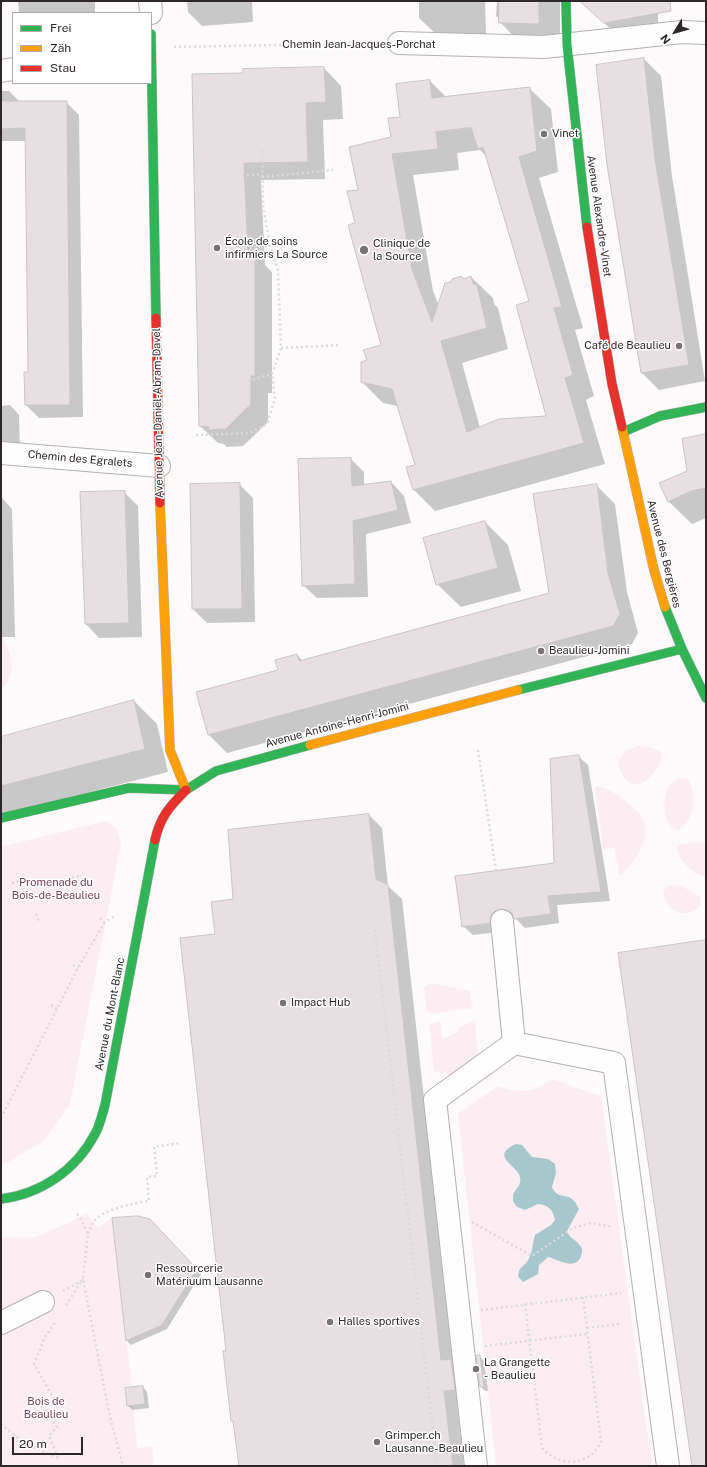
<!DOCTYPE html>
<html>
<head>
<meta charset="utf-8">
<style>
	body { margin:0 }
	#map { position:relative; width:707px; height:1467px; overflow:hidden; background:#fcfafb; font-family:"Public Sans",sans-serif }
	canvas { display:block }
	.frame { position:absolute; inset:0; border:2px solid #2f282a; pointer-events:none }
	.legend { position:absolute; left:12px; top:12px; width:140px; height:72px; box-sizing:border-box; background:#fff; border:1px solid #aca9aa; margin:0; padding:5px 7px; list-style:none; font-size:12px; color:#2f282a }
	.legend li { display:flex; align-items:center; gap:8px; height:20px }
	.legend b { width:20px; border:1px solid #aca9aa }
	.north { position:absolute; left:655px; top:12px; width:40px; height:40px; -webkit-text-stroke:3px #fff; paint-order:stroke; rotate:233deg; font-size:11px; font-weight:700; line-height:16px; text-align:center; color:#2f282a }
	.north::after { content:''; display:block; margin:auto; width:14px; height:18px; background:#2f282a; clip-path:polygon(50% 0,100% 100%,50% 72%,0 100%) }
	.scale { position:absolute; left:12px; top:1437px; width:71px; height:18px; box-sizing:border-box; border:2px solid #2f282a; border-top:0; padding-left:5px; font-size:12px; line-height:14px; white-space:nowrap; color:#2f282a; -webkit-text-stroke:3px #fff; paint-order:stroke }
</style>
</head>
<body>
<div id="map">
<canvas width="707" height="1467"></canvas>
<div class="frame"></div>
<ul class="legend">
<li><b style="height:5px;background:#30b455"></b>Frei</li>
<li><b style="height:5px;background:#ff9f0a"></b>Zäh</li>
<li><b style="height:5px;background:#e5322d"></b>Stau</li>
</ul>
<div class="north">N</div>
<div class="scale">20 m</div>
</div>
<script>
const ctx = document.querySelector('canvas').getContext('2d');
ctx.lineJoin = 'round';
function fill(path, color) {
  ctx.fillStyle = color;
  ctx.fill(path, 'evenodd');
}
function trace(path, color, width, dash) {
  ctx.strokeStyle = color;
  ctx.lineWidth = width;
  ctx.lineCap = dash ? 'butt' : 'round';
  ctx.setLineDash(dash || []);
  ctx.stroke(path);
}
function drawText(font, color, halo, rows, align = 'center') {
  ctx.font = font + ' "Public Sans",sans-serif';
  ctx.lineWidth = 3;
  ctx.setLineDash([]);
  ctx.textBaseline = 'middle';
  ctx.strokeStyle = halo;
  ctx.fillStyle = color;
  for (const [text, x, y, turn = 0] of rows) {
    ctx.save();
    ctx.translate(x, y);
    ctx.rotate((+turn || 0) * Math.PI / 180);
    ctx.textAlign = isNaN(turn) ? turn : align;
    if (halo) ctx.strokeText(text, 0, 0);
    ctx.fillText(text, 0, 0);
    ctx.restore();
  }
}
fill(new Path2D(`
	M1 637C13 652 17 676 1 690Z
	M637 746C647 746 654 747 662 753 662 762 658 768 652 775 636 793 623 783 618 763 622 753 627 750 637 746Z
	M679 778H685L689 780C696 797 695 820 678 830 676 829 673 828 672 827 663 820 662 795 669 787 671 783 675 781 679 778Z
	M595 786C608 788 621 796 630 805 635 809 642 815 644 822 650 843 633 863 620 876L614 848 603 849Z
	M106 821 117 829 121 844 70 1104 44 1141 8 1162 1 1163V847Z
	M696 842 706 844V877C693 873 677 861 677 846L679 845Z
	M670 885C680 884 692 891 700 897L701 904C689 922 662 911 664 890Z
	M430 983 470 991 472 1008 433 1014 427 1011 424 988Z
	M475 1020 478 1057 451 1075 434 1071 429 1025 438 1021 441 1024 442 1040 458 1032 457 1029Z
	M551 1079 601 1096 652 1466H496L458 1114 498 1086C518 1093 535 1094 551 1079Z
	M86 1213 98 1228 112 1218 132 1387 126 1388 127 1406H133L137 1448 152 1446 154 1466H1V1238L36 1237 75 1220Z`), '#fcedf3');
fill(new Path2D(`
	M516 1144 522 1145 532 1157 548 1159 555 1164 556 1173 552 1187C559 1203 570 1188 579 1209L567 1231C570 1240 577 1239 581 1247 583 1249 582 1253 581 1256 576 1271 559 1260 548 1257L539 1265 538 1274 523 1282 518 1276C520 1266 521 1269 526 1263 533 1255 532 1244 535 1235L551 1225 555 1220C553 1210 549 1205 538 1204L525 1210 517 1207 513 1201C513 1199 513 1197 513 1195 516 1188 522 1185 520 1177 519 1166 488 1156 516 1144Z`), '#a7c7cc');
fill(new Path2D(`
	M18 1H95V13H19Z
	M187 1H252L253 22 202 26 188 12Z
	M419 1H485L486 34 437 35 419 18Z
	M497 1H560V45L521 44 500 22V19L496 16Z
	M594 1H658V29L618 36 594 13Z
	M644 59 661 76 672 176 705 381 659 390 642 373Z
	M324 68 341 86 343 119 323 120 325 179 261 180 265 265 272 272V393H268V422L243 446 227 447 224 444 218 443 200 426 244 74Z
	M430 81 446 97 529 88 551 109 558 172 539 178 583 328 575 330 594 396 586 400 605 464 435 511 414 490 416 466 398 406 383 403 362 382 368 361 382 345 356 224 359 190 392 138 401 118ZM480 150 487 157 530 302 547 417 480 428 462 363 508 349 498 308 494 304 493 298 471 277 464 280 439 306 433 291 413 175 459 170 457 153Z
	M1 91H9L20 102H66L79 115 83 417 39 418 26 405 29 373 27 141H1Z
	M10 405 19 415 20 450 1 446V406Z
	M706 435V518L692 524 668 501 688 471Z
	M351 459 364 472V486L391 482 404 496 411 523 366 534 368 597 317 598 303 585Z
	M239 484 253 498 255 622 207 623 193 609Z
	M596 485 615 504 627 592 638 633 632 644 227 753 209 735 297 655 303 661 550 594Z
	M124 492 138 506 142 637 99 638 86 624 81 493Z
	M1 497 12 509 15 637H1Z
	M485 522 508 545 521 591 461 607 437 584Z
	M134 701 157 724 168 772 1 815V738Z
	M578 756 588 765 610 901 557 905 559 923 525 928 515 918H510L499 932 473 935 463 926 555 864ZM494 921 495 923 470 926V924Z
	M369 815 382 828 388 886 402 899 453 1361 464 1373 468 1403 457 1404 464 1466H240L235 1424 232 1420 227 1351 216 935 234 900Z
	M113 1219 150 1220 201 1274 167 1329 131 1345 127 1341Z
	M480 1356 484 1361 488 1391H485L481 1387Z
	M143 1387 147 1392 149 1408 133 1410 128 1406 127 1389Z`), '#0003');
const building = new Path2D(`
	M499 1H539V24L499 23Z
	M580 1H670L671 11 604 23Z
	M644 58 655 159 689 365 641 373 607 165 596 65Z
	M324 67 326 102 306 103 308 162 244 163 248 254H255V376H251V404L226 429 208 430 209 427 199 426 192 74 243 73V69Z
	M430 80 432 98 530 87 537 151 519 157 562 307 554 308 573 375 565 378 584 443 413 490 406 467 415 465 392 389 361 382V362L367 360 363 350 381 345 348 225 355 223 347 191 358 190 349 147 391 137 388 118 400 117 396 84ZM471 128 478 149 483 147 529 301 516 305 546 416 499 419 467 432 441 341 487 328 477 285 473 284 471 276 464 279 461 276 452 279 451 282 445 283 432 322 412 269 392 154 438 149 436 132Z
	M1 101H67L70 405H25L24 372H28L25 128 1 129Z
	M706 434V488L691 491 668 502 659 483 687 471 682 439Z
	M351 458 352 486 391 481 398 510 353 521 355 584 302 586 298 459Z
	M240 483 242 609H192L190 484Z
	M597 484 608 573 620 614 613 626 208 735 196 692 278 670 275 660 297 654 299 661 549 593 533 494Z
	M125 491 129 623 85 624 80 492Z
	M485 521 498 568 436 585 423 538Z
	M134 700 145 749 1 786V737Z
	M579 755 601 892 548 896 551 914 514 919 512 913 507 910 500 909 495 911 491 916 490 923 462 927 455 876 554 863 550 759Z
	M369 814 376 879 388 885 441 1360 451 1359 455 1390 444 1391 453 1466H239L233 1421H231L223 1351H226L180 938 215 934 211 902 233 899 228 830Z
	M706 940V1466H692L618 953Z
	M138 1216 150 1219 197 1269 162 1325 126 1341 112 1218Z
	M480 1355 484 1387H480L476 1356Z
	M143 1386 145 1404 127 1406 125 1388Z`);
fill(building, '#e7dfe2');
trace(building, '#c9c5c7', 1);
const street = new Path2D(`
	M150 1 151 13
	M399 43 544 47 682 32 706 33
	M1 71 13 69
	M1 453 159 466
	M502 921 514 1043 614 1063 668 1466
	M1 1323 43 1302
	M476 1466 435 1100 514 1043`);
const fast = new Path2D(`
	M566 1 567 45 587 227
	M151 34 156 318
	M623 432 660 416 706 407
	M665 607 682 649 706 698
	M518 690 682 649
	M1 818 129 788 186 790 216 771 310 745
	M1 1199C41 1194 76 1170 95 1134 100 1125 102 1115 105 1105L155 840`);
const slow = new Path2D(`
	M622 427 654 570 665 607
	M160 503 170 750 186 790
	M310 745 518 690`);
const jam = new Path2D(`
	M587 227 612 384 622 427
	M156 318 160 503
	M155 840C160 817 170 806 186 790`);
trace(street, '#b3b0b1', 24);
trace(fast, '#b3b0b1', 10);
trace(slow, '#b3b0b1', 10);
trace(jam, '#b3b0b1', 10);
trace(new Path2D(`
	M174 47 377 43
	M237 176 262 174
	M262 177 333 170
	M240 250 270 246
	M281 348 341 345
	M248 381 272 374 281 348 278 271 270 246 263 205 262 149
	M196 435 250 433 267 424 275 399 272 374
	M478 750 496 871
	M1 855V856
	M72 878 79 876
	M12 883 23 880
	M36 914 39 922
	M100 918 104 923
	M375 930 437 1466
	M73 965 78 968
	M51 1005 58 1010
	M1 1118 78 968 104 923 116 915
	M77 1214 80 1217 88 1234 83 1279 110 1417 123 1466
	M472 1222 532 1256 573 1228 592 1223 613 1227
	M88 1234C90 1230 91 1225 93 1222 103 1209 134 1203 149 1201L147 1177 157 1176 154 1147 180 1143
	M63 1291 83 1280
	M525 1304 542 1448C560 1467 589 1467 601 1442L583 1297
	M66 1305 83 1279
	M481 1310 621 1293
	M55 1323 45 1337 34 1364 58 1406 38 1402 57 1427 49 1436 58 1458
	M587 1328 619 1324
	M485 1346 587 1334
	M1 1424 26 1444 58 1458`), '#dbdbdb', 2.5, [2, 3]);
trace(street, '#fffefe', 22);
trace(fast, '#30b455', 9);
trace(slow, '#ff9f0a', 9);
trace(jam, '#e5322d', 9);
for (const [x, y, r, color] of [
	[544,134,4,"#777273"],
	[217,248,4,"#777273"],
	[364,250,5,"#777273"],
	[679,346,4,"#777273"],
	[541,651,4,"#777273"],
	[283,1003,4,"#777273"],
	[148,1275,4,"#777273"],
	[330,1322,4,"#777273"],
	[476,1369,4,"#777273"],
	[377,1442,4,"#777273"]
]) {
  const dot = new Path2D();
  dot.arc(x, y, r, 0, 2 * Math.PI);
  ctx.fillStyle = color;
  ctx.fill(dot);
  trace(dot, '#fff', 1.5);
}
drawText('11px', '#2f282a', '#fff', [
	["Chemin Jean-Jacques-Porchat",359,45],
	["Avenue Alexandre-Vinet",599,216,82],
	["Avenue Jean-Daniel-Abram-Davel",158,413,-91],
	["Chemin des Egralets",80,459,5],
	["Avenue des Bergières",664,554,76],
	["Avenue Antoine-Henri-Jomini",337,725,-15],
	["Avenue du Mont-Blanc",110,1014,-79]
]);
drawText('11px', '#2f282a', '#fff', [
	["Vinet",552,134],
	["École de soins",225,242],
	["infirmiers La Source",225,255],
	["Clinique de",373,244],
	["la Source",373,257],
	["Café de Beaulieu",671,346,"right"],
	["Beaulieu-Jomini",549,651],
	["Impact Hub",291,1003],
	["Ressourcerie",156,1269],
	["Matériuum Lausanne",156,1282],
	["Halles sportives",338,1322],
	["La Grangette",484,1363],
	["- Beaulieu",484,1376],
	["Grimper.ch",385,1436],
	["Lausanne-Beaulieu",385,1449]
], 'left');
drawText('11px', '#743f57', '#fff', [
	["Promenade du",56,883],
	["Bois-de-Beaulieu",56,896],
	["Bois de",46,1402],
	["Beaulieu",46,1415]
]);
</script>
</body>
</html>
